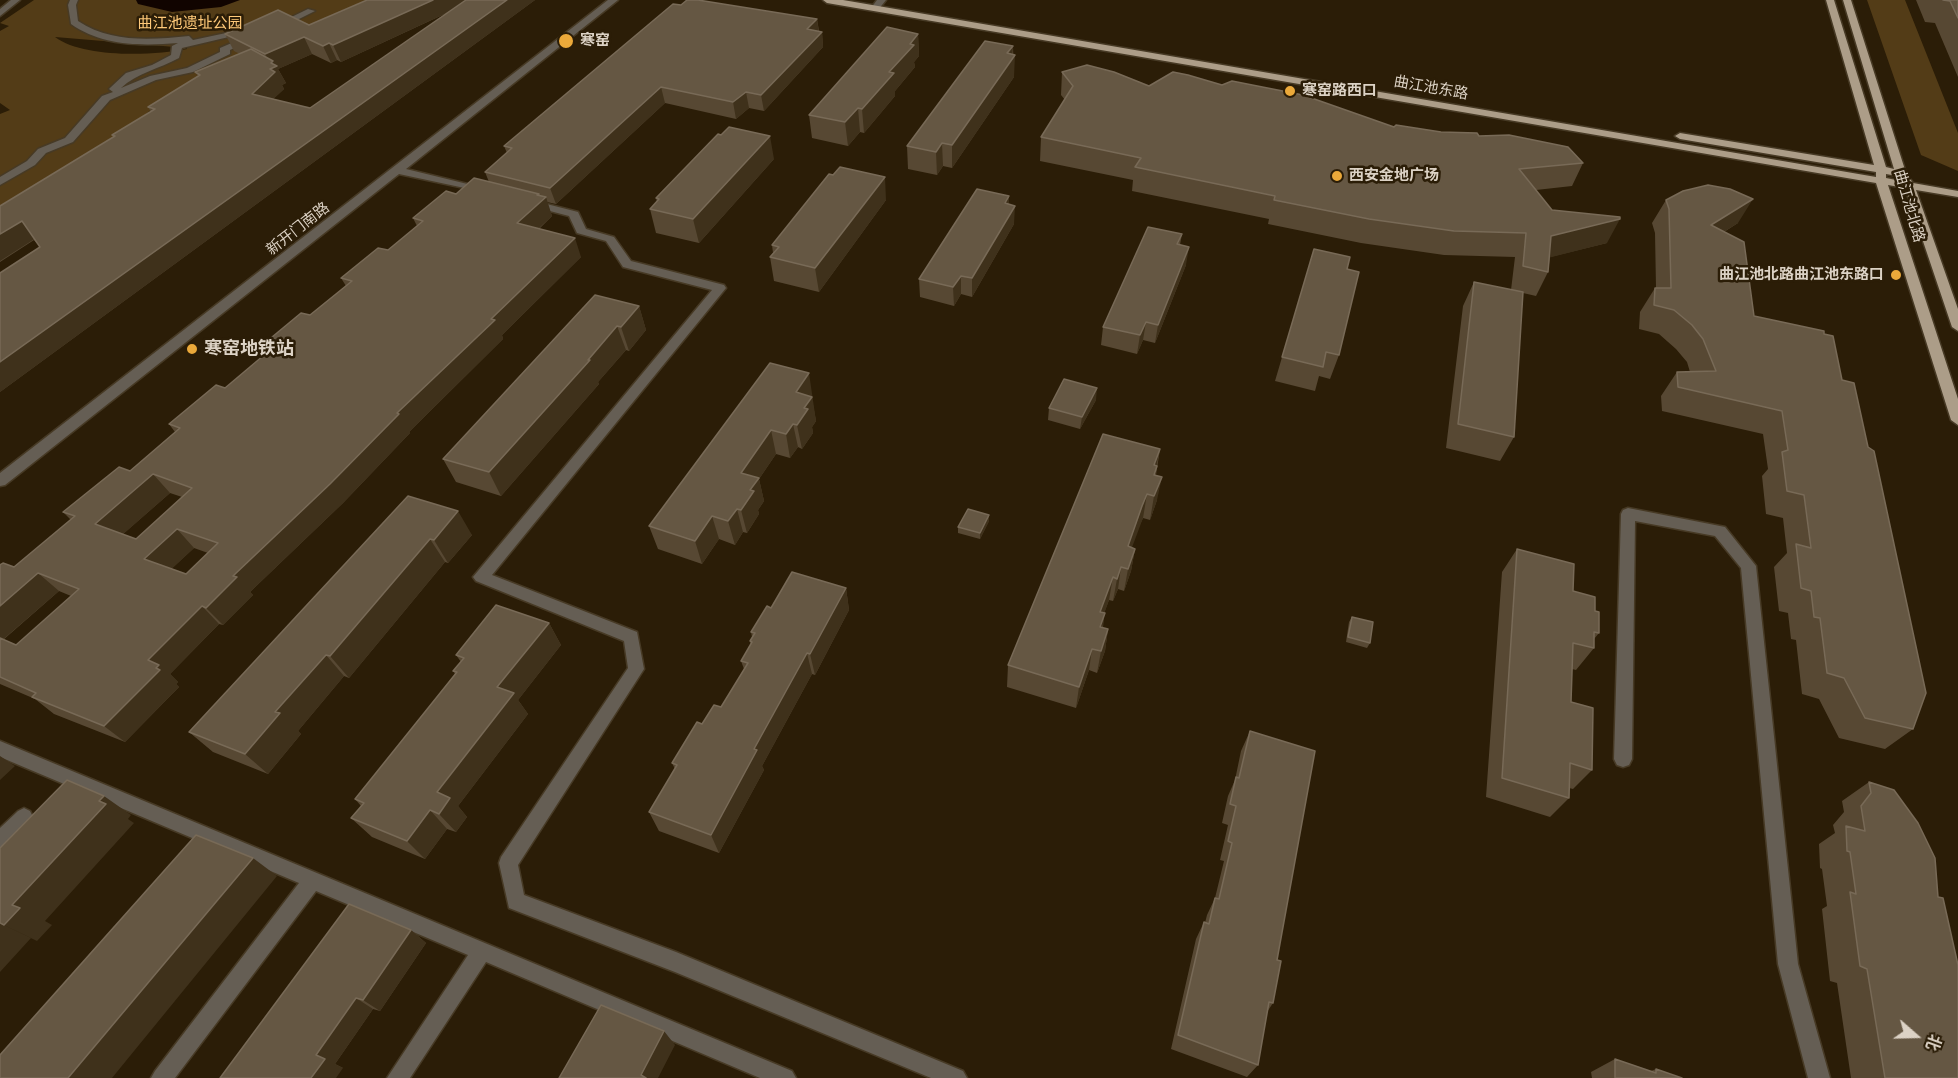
<!DOCTYPE html>
<html>
<head>
<meta charset="utf-8">
<style>
	body { margin:0 }
	#map { position:relative; width:1958px; height:1078px; overflow:hidden; background:#2b1d07; font-family:Figtree,"Noto Sans SC",sans-serif }
	canvas { display:block }
	.north { position:absolute; left:1886px; top:1006px; width:60px; height:60px; -webkit-text-stroke:4px #2b1d07; paint-order:stroke; rotate:110deg; font-size:16px; font-weight:700; line-height:24px; text-align:center; color:#dcd2c5 }
	.north::after { content:''; display:block; margin:auto; width:21px; height:27px; background:#dcd2c5; clip-path:polygon(50% 0,100% 100%,50% 72%,0 100%) }
</style>
</head>
<body>
<div id="map">
<canvas width="1958" height="1078"></canvas>
<div class="north">北</div>
</div>
<script>
const ctx = document.querySelector('canvas').getContext('2d');
ctx.lineJoin = 'round';
function fill(path, color) {
  ctx.fillStyle = color;
  ctx.fill(path, 'evenodd');
}
function trace(path, color, width, dash) {
  ctx.strokeStyle = color;
  ctx.lineWidth = width;
  ctx.lineCap = dash ? 'butt' : 'round';
  ctx.setLineDash(dash || []);
  ctx.stroke(path);
}
function drawText(font, color, halo, rows, align = 'center') {
  ctx.font = font + ' Figtree,"Noto Sans SC",sans-serif';
  ctx.lineWidth = 5;
  ctx.setLineDash([]);
  ctx.textBaseline = 'middle';
  ctx.strokeStyle = halo;
  ctx.fillStyle = color;
  for (const [text, x, y, turn = 0] of rows) {
    ctx.save();
    ctx.translate(x, y);
    ctx.rotate((+turn || 0) * Math.PI / 180);
    ctx.textAlign = isNaN(turn) ? turn : align;
    if (halo) ctx.strokeText(text, 0, 0);
    ctx.fillText(text, 0, 0);
    ctx.restore();
  }
}
fill(new Path2D(`
	M34 0H392L170 95 73 171 0 216V114L10 110 0 103V31L9 26 0 23ZM55 37 187 48V49C152 56 83 58 55 37Z
	M1867 0H1905L1958 133V171L1921 155Z`), '#533c17');
fill(new Path2D(`
	M136 0H240L221 7 172 12 138 4Z`), '#110400');
const minor = new Path2D(`
	M11 0H20L0 16V9Z
	M70 0H78L76 5 78 21C111 43 151 40 189 36L193 40 245 29 250 32 182 48 179 58C159 69 137 73 121 88L150 76 187 68 220 52V48L248 36 256 38 230 50V54L193 72 156 80 110 100 73 142 46 153 35 165 0 185V177L27 161 38 149 65 138 102 96 113 92 109 89 111 87 126 73 152 65 171 55 172 46 178 43C141 46 102 46 71 24L68 5Z
	M608 0H618L406 169 488 189V193L399 174 5 485 0 486V473Z
	M877 0H886L878 10H872L871 8Z
	M308 9 315 11 281 28 273 26Z
	M531 200 578 212 586 229 614 237 631 261 724 285 726 288 492 575 637 632 644 669 518 865 524 895 676 952 963 1071 967 1078H931L675 972 509 908 499 863 501 857 628 668 624 641 476 581 473 577 712 290 623 267 606 241 577 233 569 216 527 205V201Z
	M1628 508 1725 527 1756 566 1798 964 1830 1078H1808L1778 964 1741 568 1715 536 1635 521 1632 759 1629 765 1623 767 1617 765 1614 759 1621 514 1623 510Z
	M0 741 792 1071 796 1078H760L486 962 410 1078H387L468 955 316 891 175 1078H151L155 1071 299 883 0 757Z
	M24 808 30 811 33 817C28 829 12 845 0 850V828L18 811Z`);
const major = new Path2D(`
	M823 0H843L1876 177V172L1680 139 1675 136 1680 133 1874 165 1826 0H1834L1886 167 1894 169 1843 0H1851L1906 173 1913 183 1958 191V197L1916 190 1958 309V331L1952 327 1905 188 1888 185 1958 399V425L1951 420 1876 183 827 3ZM1886 174 1897 176 1901 181 1886 178Z`);
trace(minor, '#473a25', 3);
trace(major, '#473a25', 3);
fill(minor, '#655e54');
fill(major, '#ac9d88');
fill(new Path2D(`
	M367 0H535L0 392 40 247 34 240 0 262V206L113 137 112 135 151 112 148 107 198 76 195 72 240 54 234 51 225 34 309 25ZM449 12 310 108 273 99 284 89 282 85 286 83 278 69 312 54 331 63 337 60 341 62Z
	M1916 0H1958V77L1935 23 1925 22Z
	M681 5 817 19 819 31 822 32 823 47 764 111 749 108 736 119 665 103 556 204 547 202 552 216 539 229 581 257 502 335 503 339 409 432 410 433 343 503 250 592 253 595 223 625 219 624 170 674 178 682 176 684 179 687 125 742 54 714 35 699 0 684V565L14 567 71 520 63 512 130 471 175 432 169 424 225 388 265 355 260 347 310 315 346 286 341 278 388 250 417 226 413 218 456 194 489 182 485 172 507 153 504 146ZM170 493 182 497 136 539 123 534ZM194 548 208 553 186 574 171 569ZM59 591 71 596 16 645 3 640Z
	M918 34 919 56 914 62 915 67 895 91V96L864 133 860 132 848 146 812 138 809 115Z
	M1013 46 1014 77 952 168 943 166 937 175 908 169 907 146Z
	M1062 72 1149 86 1222 85 1394 127 1479 136 1583 163 1572 186 1536 190 1552 210 1607 243 1550 257 1548 272 1536 296 1523 293 1514 437 1500 461 1446 448 1463 306 1474 282 1511 290 1515 257 1444 255 1361 243 1268 224 1269 219 1132 191 1133 180 1040 161 1041 137 1065 100 1061 95Z
	M774 159 699 243 656 233 650 209 657 202 656 198Z
	M833 175 886 200 819 292 774 281 770 257 773 253 772 245Z
	M1009 196V204L1014 224 972 297 961 294 954 306 920 297 919 279Z
	M1666 200 1738 223 1724 232 1754 316 1913 729 1885 749 1839 738 1819 699 1802 694 1796 640 1791 639 1788 613 1779 611 1774 567 1787 553 1783 518 1766 514 1762 476 1768 469 1763 434 1662 411 1661 396 1677 372H1690L1687 362 1676 349 1659 334 1639 329 1640 312 1655 288H1656L1655 233 1652 223Z
	M1182 234 1180 245 1186 265 1155 343 1143 340 1137 354 1101 345 1103 327Z
	M1314 249 1347 269 1339 355 1330 379 1319 376 1315 391 1275 381Z
	M639 306 646 330 629 351 626 350 598 382 599 384 501 496 456 482 443 459Z
	M813 397 812 399 816 421 812 427 813 433 802 449 798 447 790 458 776 454 759 479 764 501 758 510 759 514 747 533 743 532 735 545 719 539 702 564 658 549 649 526Z
	M1096 400 1080 429 1048 420 1049 408Z
	M1160 449 1156 475 1157 500 1150 520 1143 518 1138 529 1131 548 1135 549 1131 571 1124 591 1118 589 1113 601 1109 600 1104 613 1103 628 1108 629 1105 651 1097 673 1089 670 1076 708 1007 687 1008 665Z
	M408 496 472 535 448 563 445 562 349 678 344 676 298 731 301 734 268 774 213 752 189 732Z
	M989 521 980 539 958 533V527Z
	M1517 549 1573 591 1595 611 1599 633 1594 639V648L1576 670 1572 669 1571 702 1592 770 1573 789 1569 788V798L1550 817 1486 797 1502 572Z
	M846 588 849 610 815 675 812 674 762 766 764 770 719 853 659 831 649 812 675 769 672 763 702 724 721 707 744 669 741 661 751 645 750 641 752 637 751 632 771 608Z
	M1352 617 1370 643 1367 648 1346 642 1349 622Z
	M549 623 561 645 518 700 528 714 458 806 467 817 456 832 447 829 425 859 372 837 351 818 361 806 355 799 455 674 453 671 461 662 456 655Z
	M1250 731 1277 960 1273 1003 1267 1012 1258 1065 1247 1077 1171 1049 1196 939 1204 922 1205 923 1207 915 1215 898 1224 861 1220 860 1228 825 1222 823 1228 796 1235 780 1241 751Z
	M1869 782 1938 897 1958 1078H1851L1837 983 1830 981 1822 909 1827 906 1822 869 1820 868 1819 844 1835 833 1833 825 1844 812 1842 801Z
	M411 930 426 943 380 1011 373 1009 335 1064 343 1068 220 1078Z
	M1615 1059 1651 1071 1656 1069 1682 1078H1592L1591 1072Z`), '#574833');
fill(new Path2D(`
	M433 0H469L470 2 341 62 333 45Z
	M507 0H535L0 392V362Z
	M817 19 819 34 822 32 823 47 764 111 761 95 807 29Z
	M918 34 919 56 914 62 915 67 895 91V96L864 133 862 109 910 44Z
	M304 37 312 54 278 69 286 83 282 85 284 89 261 111 252 94 270 69 272 68 265 54Z
	M329 43 337 60 331 63 323 46Z
	M1013 46 1012 58 1015 55 1014 77 952 168V145Z
	M661 87 665 103 556 204 550 188Z
	M746 92 749 108 736 119 733 102Z
	M858 108 860 132 848 146 845 122Z
	M770 136 774 159 699 243 693 219Z
	M942 143 943 166 937 175 936 152Z
	M885 177 886 200 819 292 815 268Z
	M539 194 542 201 546 197 552 216 524 242 517 223Z
	M1009 196V214L1005 203Z
	M1753 199 1738 223 1696 249 1711 225Z
	M1015 206 1014 224 972 297V278Z
	M1620 219 1607 243 1540 260 1551 236Z
	M22 221 36 238 0 261V234Z
	M575 238 581 257 502 335 503 339 409 432 410 433 343 503 250 592 253 595 223 625 206 608 233 576 397 413 491 319Z
	M1189 247 1186 265 1155 343 1158 325Z
	M961 276V294L954 306 953 287Z
	M639 306 646 330 629 351 621 327Z
	M1146 322 1143 340 1137 354 1140 335Z
	M617 326 626 350 598 382 599 384 501 496 489 472Z
	M809 373 816 421 812 427 813 433 802 449 797 425 796 392Z
	M1097 388 1096 400 1080 429 1082 417Z
	M793 424 798 447 790 458 786 434Z
	M771 430 776 454 759 479 764 501 758 510 759 514 747 533 741 510V473Z
	M1160 449 1156 468 1157 466 1153 489 1154 465Z
	M153 474 170 493 113 543 95 524Z
	M1162 477 1157 500 1150 520 1154 496Z
	M1147 494 1143 518 1124 569 1128 546Z
	M737 509 743 532 735 545 728 521Z
	M458 511 472 535 448 563 434 540Z
	M989 515V521L980 539V533Z
	M712 516 719 539 702 564 695 541Z
	M177 529 194 548 162 578 144 559Z
	M430 539 445 562 349 678 330 656Z
	M1135 549 1131 571 1124 591 1128 569Z
	M1121 567 1118 589 1113 601 1117 579Z
	M38 573 59 591 0 642V606Z
	M1113 577 1109 600 1097 634 1100 612Z
	M846 588 849 610 815 675 810 654Z
	M202 606 219 624 170 674 178 682 176 684 179 687 125 742 104 726 148 660Z
	M1105 613 1101 635 1100 627Z
	M549 623 561 645 518 700 528 714 458 806 467 817 456 832 439 814 437 792 497 687Z
	M1108 629 1105 651 1097 673 1101 651Z
	M1092 649 1089 670 1076 708 1079 687Z
	M807 653 812 674 762 766 764 770 719 853 711 835 754 749Z
	M326 655 344 676 298 731 301 734 268 774 245 754 275 712Z
	M0 756 15 766 0 780Z
	M104 796 131 815 128 819 134 823 45 921 52 925 37 941 4 925 12 905Z
	M430 810 447 829 425 859 407 841Z
	M253 858 277 876 112 1078H68Z
	M0 923 31 938 0 972Z
	M411 930 426 943 380 1011 363 1000Z
	M356 998 373 1009 335 1064 343 1068 336 1078H311L316 1055Z
	M664 1031 675 1045 658 1078H644L641 1075Z`), '#3f311b');
const building = new Path2D(`
	M367 0H433L333 45 329 43 323 46 304 37 265 54 225 34 278 10 309 25Z
	M466 0H507L0 362V273L40 247 22 221 0 234V206L115 136 112 135 155 109 148 107 200 75 195 72 251 49 273 61 271 63 277 66 270 69 275 72 252 94 310 108Z
	M687 0H698L817 19 807 29 822 32 761 95 746 92 733 102 661 87 550 188 485 172 512 148 504 146 673 4 681 5Z
	M1943 0H1958V18L1950 1Z
	M887 27 918 34 910 44 914 45 889 72 894 73 862 109 858 108 845 122 809 115Z
	M985 41 1013 46 1007 53 1015 55 952 145 942 143 936 152 907 146Z
	M1087 65 1114 72 1149 86 1173 72 1188 75 1222 85 1232 81 1303 95 1394 127 1396 125 1441 132 1477 133 1479 136 1509 135 1568 147 1583 163 1519 169 1552 210 1620 217V219L1551 236 1548 272 1523 266 1526 233 1454 231 1369 219 1274 200 1275 196 1135 167 1141 158 1041 137 1073 86 1062 72Z
	M729 127 770 136 693 219 650 209 659 199 656 198 718 134 721 135Z
	M840 167 885 177 815 268 770 257 779 247 772 245 829 174 833 175Z
	M474 178 539 194 537 195 546 197 517 223 575 238 491 319 495 320 397 413 399 414 330 484 233 576 237 577 206 608 202 606 148 660 159 665 156 668 160 670 104 726 32 697 36 693 0 677V638L16 645 79 589 38 573 0 606V565L3 563 14 567 75 516 63 512 119 467 130 471 180 428 169 424 216 385 225 388 270 350 260 347 301 313 310 315 352 281 341 278 378 248 388 250 423 221 413 218 446 191 456 194ZM153 474 192 488 136 539 95 524ZM177 529 218 543 186 574 144 559Z
	M1708 185 1730 189 1753 199 1711 225 1744 242 1754 316 1824 331V334L1833 336 1842 380 1854 383 1868 447 1874 451 1926 693 1913 729 1865 718 1844 678 1827 673 1820 618 1814 617 1811 591 1801 588 1796 544 1811 548 1804 495 1787 491 1782 452 1788 450 1782 411 1678 387 1677 372 1716 371 1703 339 1692 325 1674 310 1654 305 1655 288H1671L1669 209 1666 200 1683 191Z
	M977 189 1009 196 1005 203 1015 206 972 278 961 276 953 287 919 279Z
	M1148 227 1182 234 1177 244 1189 247 1158 325 1146 322 1140 335 1103 327Z
	M1314 249 1350 257 1347 269 1359 272 1339 355 1326 352 1323 367 1282 357Z
	M1474 282 1523 292 1514 437 1458 424Z
	M595 295 639 306 621 327 617 326 588 360H590L489 472 443 459Z
	M770 363 809 373 796 392 812 397 804 408 808 409 797 425 793 424 786 434 771 430 741 473 759 478 750 490 754 491 741 510 737 509 728 521 712 516 695 541 649 526Z
	M1064 379 1097 388 1082 417 1049 408Z
	M1103 434 1160 449 1154 465 1157 466 1154 475 1162 477 1154 496 1147 494 1142 506 1128 546 1135 549 1128 569 1121 567 1117 579 1113 577 1100 612 1105 613 1100 627 1108 629 1101 651 1092 649 1079 687 1008 665Z
	M408 496 458 511 434 540 430 539 330 656 326 655 275 712 280 713 245 754 189 732Z
	M968 509 989 515 980 533 958 527Z
	M1517 549 1574 564 1573 591 1595 597V611L1599 612V633L1594 632V648L1573 643 1571 702 1593 708 1592 770 1570 763 1569 798 1502 778Z
	M792 572 846 588 810 654 807 653 754 749 757 750 711 835 649 812 677 765 672 763 697 722 702 724 714 705 721 707 748 663 741 661 752 642 750 641 755 633 751 632 767 606 771 608Z
	M496 605 549 623 497 687 514 693 437 792 450 798 439 814 430 810 407 841 351 818 364 803 355 799 457 672 453 671 464 658 456 655Z
	M1352 617 1373 622 1370 643 1348 637Z
	M1250 731 1315 751 1277 960 1281 961 1273 1003 1269 1002 1258 1065 1178 1035 1204 922 1209 924 1215 898 1219 899 1232 843 1228 841 1236 806 1230 804 1236 777 1239 778Z
	M67 780 104 796 99 801 106 804 12 905 20 908 4 925 0 923V848Z
	M1869 782 1894 790 1918 823 1935 858 1938 897 1943 898 1958 965V1078H1885L1867 969 1860 966 1850 892 1856 894 1850 852 1847 851 1846 826 1865 831 1861 806 1871 793Z
	M196 835 253 858 68 1078H0V1055Z
	M349 904 411 930 363 1000 356 998 316 1055 325 1059 311 1078H220Z
	M601 1005 664 1031 641 1075 646 1078H559Z
	M1615 1059 1656 1073V1069L1682 1078H1615Z`);
fill(building, '#655743');
trace(building, '#786a57', 1.5);
for (const [x, y, r, color] of [
	[566,41,8,"#eba93a"],
	[1290,91,6,"#eba93a"],
	[1337,176,6,"#eba93a"],
	[1896,275,6,"#eba93a"],
	[192,349,6,"#eba93a"]
]) {
  const dot = new Path2D();
  dot.arc(x, y, r, 0, 2 * Math.PI);
  ctx.fillStyle = color;
  ctx.fill(dot);
  trace(dot, '#2b1d07', 2);
}
drawText('15px', '#ffc979', '#2b1d07', [
	["曲江池遗址公园",190,24]
]);
drawText('bold 15px', '#dcd2c5', '#2b1d07', [
	["寒窑",580,41],
	["寒窑路西口",1302,91],
	["西安金地广场",1349,176],
	["曲江池北路曲江池东路口",1884,275,"right"]
], 'left');
drawText('15px', '#dcd2c5', '#2b1d07', [
	["曲江池东路",1431,88,10],
	["曲江池北路",1909,206,74],
	["新开门南路",298,229,-38]
]);
drawText('bold 18px', '#dcd2c5', '#2b1d07', [
	["寒窑地铁站",204,349]
], 'left');
</script>
</body>
</html>
